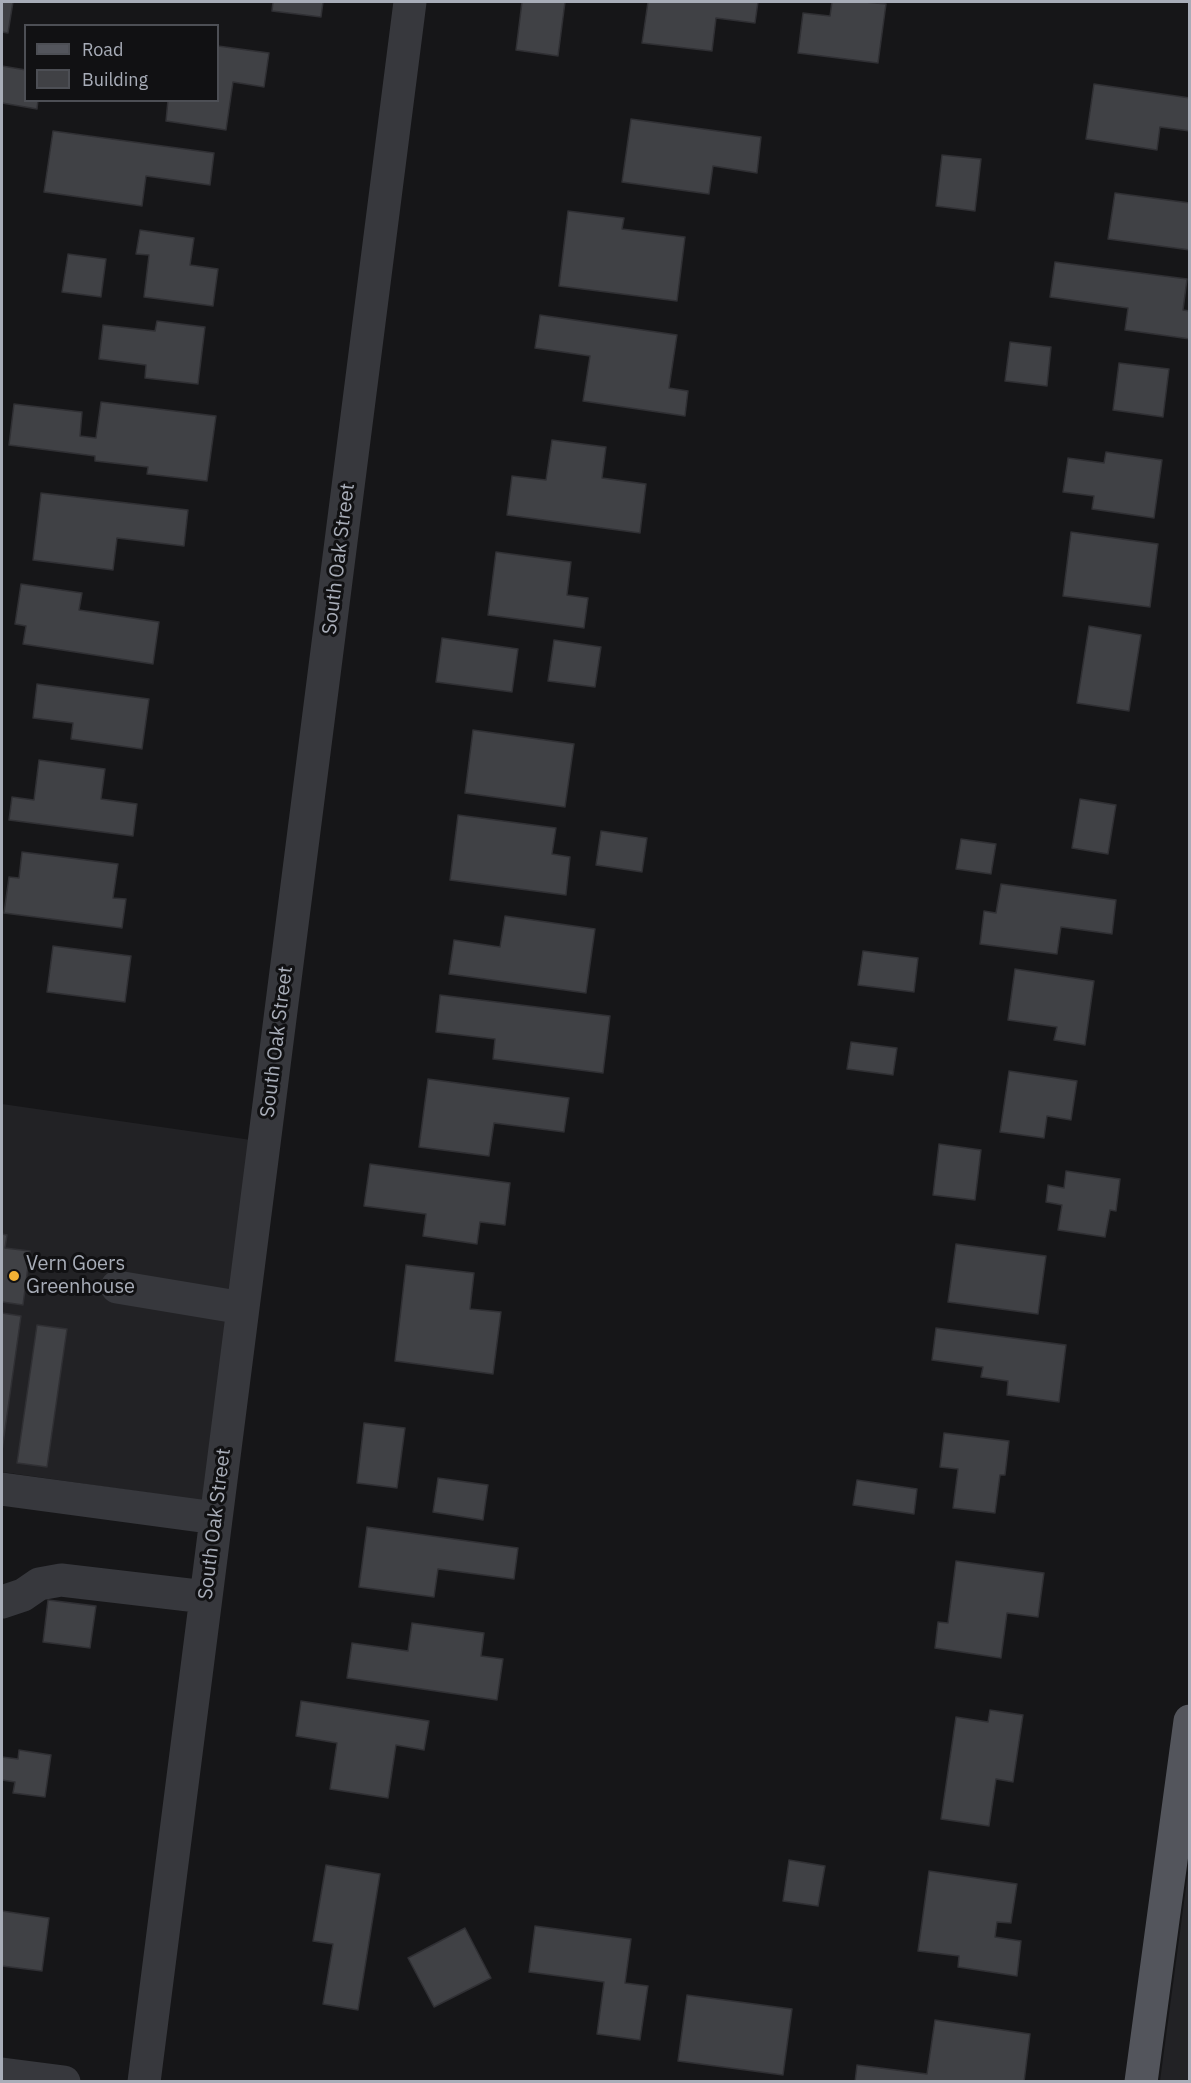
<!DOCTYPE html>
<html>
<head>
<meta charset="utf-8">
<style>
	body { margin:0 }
	#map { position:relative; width:1191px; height:2083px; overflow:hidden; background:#161618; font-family:"IBM Plex Sans",sans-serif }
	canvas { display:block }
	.frame { position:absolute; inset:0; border:3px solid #a8adb8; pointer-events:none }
	.legend { position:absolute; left:24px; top:24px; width:195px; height:78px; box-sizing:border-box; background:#111113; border:2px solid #4d4f55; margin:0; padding:8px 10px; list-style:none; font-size:18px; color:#a8adb8 }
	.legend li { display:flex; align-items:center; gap:12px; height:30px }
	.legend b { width:30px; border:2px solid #4d4f55 }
</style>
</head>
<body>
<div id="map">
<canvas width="1191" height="2083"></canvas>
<div class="frame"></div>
<ul class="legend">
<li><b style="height:8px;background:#53555c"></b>Road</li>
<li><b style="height:16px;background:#404145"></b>Building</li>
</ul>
</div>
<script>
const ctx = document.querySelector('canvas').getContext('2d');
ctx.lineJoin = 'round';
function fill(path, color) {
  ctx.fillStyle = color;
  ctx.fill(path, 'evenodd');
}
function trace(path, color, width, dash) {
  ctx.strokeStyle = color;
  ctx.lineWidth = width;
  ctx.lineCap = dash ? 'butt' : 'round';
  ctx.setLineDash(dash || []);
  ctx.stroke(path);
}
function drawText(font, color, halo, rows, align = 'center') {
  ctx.font = font + ' "IBM Plex Sans",sans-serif';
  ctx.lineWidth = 6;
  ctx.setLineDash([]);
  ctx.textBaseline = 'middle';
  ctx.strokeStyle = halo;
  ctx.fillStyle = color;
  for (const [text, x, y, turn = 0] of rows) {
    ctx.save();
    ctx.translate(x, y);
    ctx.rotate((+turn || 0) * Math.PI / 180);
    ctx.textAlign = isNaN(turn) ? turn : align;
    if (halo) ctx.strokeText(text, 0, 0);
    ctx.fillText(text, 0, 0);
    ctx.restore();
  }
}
fill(new Path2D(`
	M2 1104 258 1141 212 1502 2 1472Z
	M1189 1865V2081H1160Z`), '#222225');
const building = new Path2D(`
	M2 2H13L8 33 2 32Z
	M273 2H323L321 17 272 11Z
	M522 2H565L558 56 516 50Z
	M648 2H758L755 23 716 18 712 51 642 43Z
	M832 2H865L886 4 878 63 798 53 803 13 830 16Z
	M218 46 269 53 264 87 233 82 226 130 166 121 168 100H218Z
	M2 66 26 70V100H38L37 109 2 103Z
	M1094 84 1190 98V131L1160 127 1157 150 1086 139Z
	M631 119 761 137 757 173 713 166 709 194 622 182Z
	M53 131 214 153 210 185 146 176 142 206 44 192Z
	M942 155 981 159 975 211 936 206Z
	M1115 193 1190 203V250L1108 239Z
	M568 211 624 218 622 229 685 237 677 301 559 286Z
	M140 230 194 238 190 265 218 269 213 306 144 297 149 255 136 254Z
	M68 254 106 259 101 297 62 292Z
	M1055 262 1187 279 1183 310 1190 311V339L1125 330 1128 308 1050 297Z
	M540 315 677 335 669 388 688 391 685 416 583 401 590 356 535 348Z
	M157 321 205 327 198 384 145 378 146 365 99 359 103 325 155 331Z
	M1010 342 1051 347 1047 386 1005 381Z
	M1119 363 1169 369 1163 417 1113 410Z
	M101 402 216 416 207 481 147 474 148 467 95 461V456L9 445 14 404 82 412 80 436 96 438Z
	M552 440 606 447 602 478 646 484 640 533 507 515 512 476 546 480Z
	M1106 452 1162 460 1154 518 1092 509 1094 496 1063 492 1068 458 1104 463Z
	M41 493 188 510 184 546 117 538 113 570 33 560Z
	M1071 532 1158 544 1150 607 1063 596Z
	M496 552 571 562 567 595 588 598 584 628 488 615Z
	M21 584 82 593 79 610 159 622 153 664 23 644 26 626 15 624Z
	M1089 626 1141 635 1129 711 1077 703Z
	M442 638 518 649 512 692 436 682Z
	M554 640 601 647 595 687 548 681Z
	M37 684 149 699 142 749 71 739 73 723 33 718Z
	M473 730 574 744 565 807 465 793Z
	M39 760 105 769 101 799 137 804 133 836 9 820 12 797 34 800Z
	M1080 799 1116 805 1108 854 1072 848Z
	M458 815 556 828 552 854 570 857 566 895 450 880Z
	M601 831 647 838 642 872 596 865Z
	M961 839 996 844 991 874 956 869Z
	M22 852 118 864 113 898 126 899 122 928 4 913 9 877 19 878Z
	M1001 884 1116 900 1112 934 1061 927 1057 954 980 944 984 911 996 913Z
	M505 916 595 929 586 993 449 974 454 940 500 947Z
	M53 946 131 956 125 1002 47 992Z
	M863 951 918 958 914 992 858 985Z
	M1015 969 1094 981 1085 1045 1054 1040 1057 1027 1008 1020Z
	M440 995 610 1016 603 1073 493 1059 495 1039 436 1032Z
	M851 1042 897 1048 893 1075 847 1069Z
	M1009 1071 1077 1081 1071 1120 1047 1116 1044 1138 1000 1132Z
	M428 1079 569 1098 564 1132 494 1123 489 1156 419 1147Z
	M939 1144 981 1150 975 1200 933 1195Z
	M370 1164 510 1183 505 1225 480 1222 477 1244 423 1236 426 1214 364 1206Z
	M1066 1171 1120 1179 1116 1211 1110 1210 1105 1237 1058 1230 1062 1205 1046 1202 1048 1185 1064 1188Z
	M2 1234 7 1235 5 1248 30 1251 23 1305 2 1302Z
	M956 1244 1046 1256 1038 1314 948 1302Z
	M406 1265 474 1273 470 1309 501 1312 493 1374 395 1361Z
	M2 1313 21 1316 2 1451Z
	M37 1325 67 1329 47 1467 17 1463Z
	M936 1328 1066 1345 1059 1402 1007 1395 1008 1381 981 1377 983 1367 932 1360Z
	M364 1423 405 1428 397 1488 357 1483Z
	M944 1433 1009 1441 1005 1475H1000L995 1513 953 1508 958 1469 940 1467Z
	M438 1478 488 1485 483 1520 433 1512Z
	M857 1480 917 1489 914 1514 853 1505Z
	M367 1527 518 1548 514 1579 438 1569 434 1597 359 1587Z
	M956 1561 1044 1573 1038 1617 1007 1613 1001 1658 935 1648 938 1622 948 1623Z
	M48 1600 96 1606 90 1648 43 1642Z
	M412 1623 484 1633 481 1656 503 1659 497 1700 347 1678 352 1643 408 1651Z
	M301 1701 429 1721 424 1750 396 1745 388 1798 330 1789 337 1743 296 1736Z
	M990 1710 1023 1715 1013 1782 996 1779 989 1826 941 1819 956 1717 988 1722Z
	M19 1750 51 1755 45 1797 13 1793 15 1782 2 1780V1757L18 1759Z
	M789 1860 825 1866 818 1906 783 1901Z
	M326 1865 380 1874 358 2010 323 2004 333 1944 313 1941Z
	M929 1871 1017 1884 1011 1923 997 1922 995 1937 1021 1941 1017 1976 958 1967 959 1956 918 1951Z
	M2 1911 49 1918 42 1971 2 1966Z
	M535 1926 631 1939 625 1983 648 1986 640 2040 597 2034 604 1982 529 1972Z
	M465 1928 491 1978 434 2007 408 1958Z
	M687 1995 792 2009 783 2075 678 2061Z
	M935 2020 1030 2034 1024 2082H855L857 2065 927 2074Z`);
fill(building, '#404145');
trace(building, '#303034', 1.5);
trace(new Path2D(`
	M117 1287 243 1308
	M2 1489 216 1518
	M2 1602 23 1595 39 1584 61 1580 206 1597
	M2 2074 64 2082
	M144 2082 410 2`), '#37383d', 33);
trace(new Path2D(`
	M1141 2082 1190 1721`), '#53555c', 33);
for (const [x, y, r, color] of [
	[14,1276,6,"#f2b134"]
]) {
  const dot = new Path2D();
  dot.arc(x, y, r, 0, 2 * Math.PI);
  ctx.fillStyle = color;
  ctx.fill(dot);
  trace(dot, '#111113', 2);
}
drawText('20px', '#a8adb8', '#111113', [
	["South Oak Street",339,559,-83],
	["South Oak Street",277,1042,-83],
	["South Oak Street",215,1524,-83]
]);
drawText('20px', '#a8adb8', '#111113', [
	["Vern Goers",26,1264],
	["Greenhouse",26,1287]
], 'left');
</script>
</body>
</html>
